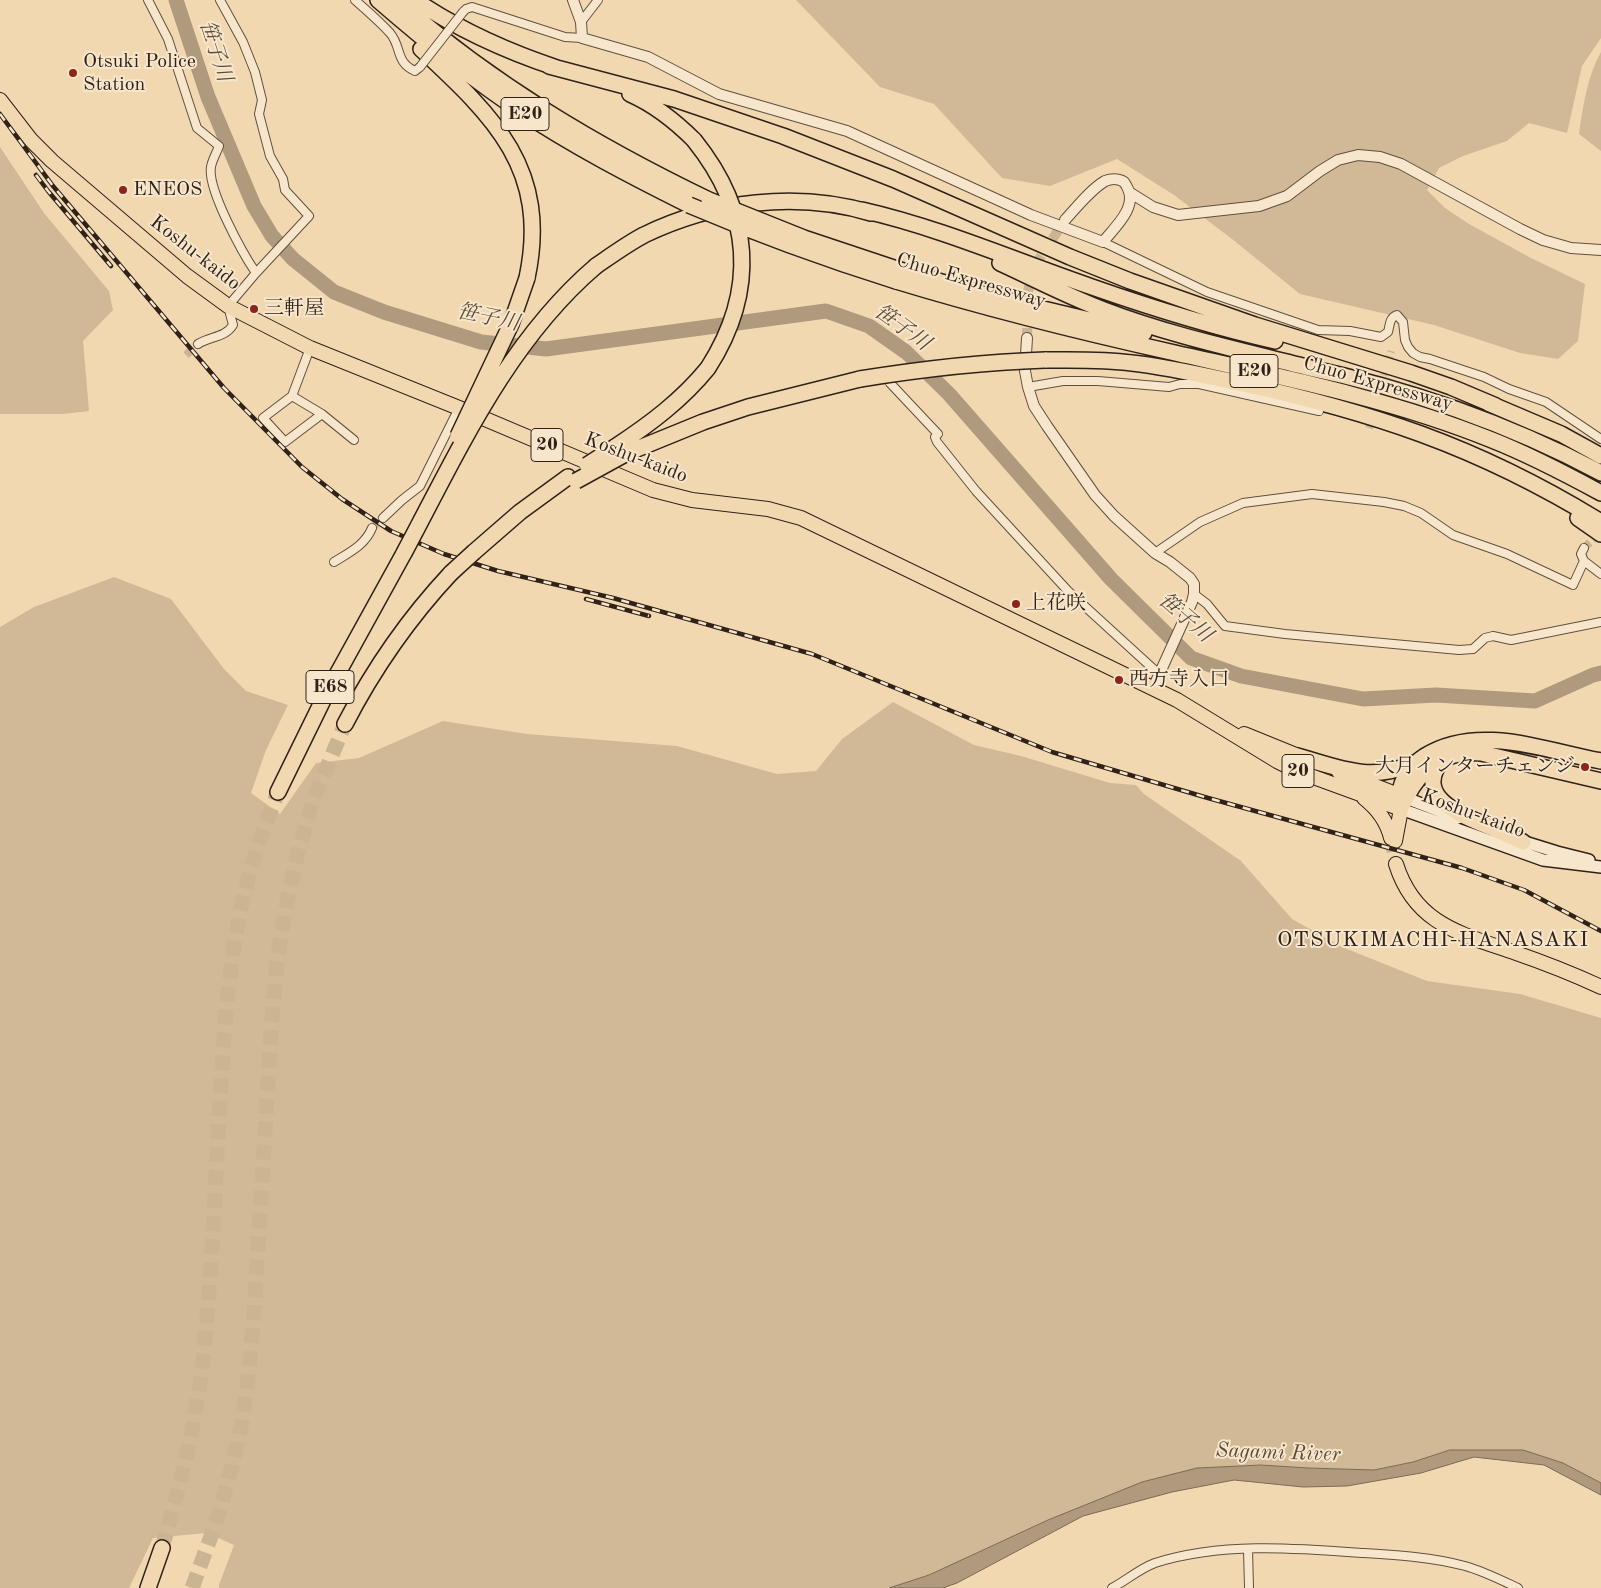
<!DOCTYPE html>
<html>
<head>
<meta charset="utf-8">
<style>
	body { margin:0 }
	canvas { display:block; background:#f2d8b1 }
</style>
</head>
<body>
<canvas width="1601" height="1588"></canvas>
<script>
const ctx = document.querySelector('canvas').getContext('2d');
ctx.lineJoin = 'round';
function fill(path, color) {
  ctx.fillStyle = color;
  ctx.fill(path, 'evenodd');
}
function trace(path, color, width, dash) {
  ctx.strokeStyle = color;
  ctx.lineWidth = width;
  ctx.lineCap = dash ? 'butt' : 'round';
  ctx.setLineDash(dash || []);
  ctx.stroke(path);
}
function drawText(font, color, halo, rows, align = 'center') {
  ctx.font = font + ' "Old Standard TT","Noto Serif JP",serif';
  ctx.lineWidth = 4;
  ctx.setLineDash([]);
  ctx.textBaseline = 'middle';
  ctx.strokeStyle = halo;
  ctx.fillStyle = color;
  for (const [text, x, y, turn = 0] of rows) {
    ctx.save();
    ctx.translate(x, y);
    ctx.rotate((+turn || 0) * Math.PI / 180);
    ctx.textAlign = isNaN(turn) ? turn : align;
    if (halo) ctx.strokeText(text, 0, 0);
    ctx.fillText(text, 0, 0);
    ctx.restore();
  }
}
fill(new Path2D(`
	M796 0H1601V38L1582 66 1567 133 1529 123 1507 141 1463 156 1439 168 1427 190 1445 208 1469 224 1531 258 1585 284 1578 341 1558 359 1520 353 1434 325 1300 294 1232 239 1174 195 1117 159 1050 186 1002 178 934 104 880 87Z
	M1601 52V151L1579 134C1583 106 1587 77 1601 52Z
	M0 147 44 213 109 291 113 310 83 341 89 411 63 414H0Z
	M114 577 171 599 224 669 246 691 288 705 266 750 251 793 280 814 316 763 359 758 443 721 527 734 677 746 777 774 816 771 842 739 893 702 974 745 1021 756 1110 783 1136 785 1144 794 1241 861 1292 919 1342 947 1427 981 1520 994 1601 1018V1483L1563 1463 1523 1450H1450L1413 1462 1374 1470 1308 1468 1261 1465 1197 1468 1048 1520 929 1575 889 1588H219V1585L234 1545 207 1533 153 1538 129 1588H0V627L34 607Z`), '#d1b997');
const water = new Path2D(`
	M1450 1450H1523L1563 1463 1601 1483V1495L1544 1465 1474 1457 1421 1473 1347 1486 1303 1487 1234 1480 1172 1492 1083 1516 957 1583 943 1588H889L929 1575 1048 1520 1142 1482 1197 1468 1261 1465 1308 1468 1374 1470 1413 1462Z`);
fill(water, '#b09a7d');
trace(water, '#7d6a55', 1);
trace(new Path2D(`
	M176 0 208 97 254 206 272 236 293 259 334 292 384 312 481 342 546 349 826 311 869 326 906 352 949 394 1111 579 1191 658 1241 676 1363 699 1436 695 1535 701 1593 675 1601 673`), '#b09a7d', 15);
trace(new Path2D(`
	M186 355 198 344
	M1381 387 1391 351
	M1369 428 1378 399
	M372 528 383 518
	M1584 548 1601 532`), '#cbb492', 8, [8, 4]);
trace(new Path2D(`
	M1027 338 1028 291 1036 264 1065 220`), '#cbb492', 10, [10, 5]);
trace(new Path2D(`
	M1391 838 1396 864`), '#cbb492', 14, [14, 7]);
trace(new Path2D(`
	M162 1548C180 1486 196 1424 203 1359 212 1274 215 1187 220 1101 224 1028 229 950 248 879 256 849 267 820 278 792
	M192 1588 218 1517 231 1470 242 1422 249 1371 254 1313 272 1017 277 962 285 911 298 853 312 803 345 724`), '#cbb492', 15, [15, 8]);
const minor = new Path2D(`
	M148 0 168 39 197 128 219 146C217 152 212 160 211 167 207 189 243 254 256 273
	M355 0C367 11 379 21 390 33 402 47 395 62 415 71L420 67
	M463 12 466 9 472 7 565 37 582 38
	M581 22 598 0
	M1103 242 1207 292 1318 330 1350 331 1381 337 1388 332C1390 325 1389 318 1397 315L1403 322 1405 340 1408 347 1413 353 1420 357 1430 359 1484 377 1509 389 1546 402 1601 439
	M198 344C210 336 225 338 233 325L228 306 256 273 309 216 285 190 283 179 270 156 259 114 262 100 255 72 243 42 220 0
	M310 348 292 396 322 414 354 440
	M890 383 938 434 935 437 937 442 976 491 1068 591 1160 675
	M1028 387 1063 381H1098L1169 387 1180 384H1199L1319 411
	M292 396 263 418 285 442 322 414
	M383 518 402 500 420 486 459 408
	M1155 553 1200 522 1243 503 1312 494 1384 502 1404 506 1421 513 1453 535 1507 554 1573 585 1584 561 1581 554 1584 548
	M1584 561 1601 574
	M334 562C350 552 365 545 372 528
	M1194 594 1207 604 1225 626 1285 634 1459 650 1473 649 1485 638 1493 636 1511 640 1601 622
	M1248 1549 1249 1588
	M1112 1588C1127 1580 1139 1569 1155 1563 1221 1542 1295 1548 1363 1553 1397 1555 1432 1557 1465 1566 1483 1571 1501 1580 1518 1588`);
const tertiary = new Path2D(`
	M573 0 581 22 582 38 648 57 719 94 847 131 1031 215 1103 242C1114 228 1137 208 1128 189 1127 187 1125 183 1124 182 1118 178 1110 179 1105 181 1090 190 1077 207 1065 220
	M1129 192 1153 207 1178 215 1259 206 1287 196 1320 171 1338 160 1358 155 1380 157 1401 164 1520 229 1543 240 1571 248 1601 250
	M1027 338 1025 371 1028 387 1034 406 1047 426 1095 495 1114 516 1155 553 1170 562 1190 578 1194 584V594L1192 602 1153 688`);
const secondary = new Path2D(`
	M1406 798 1458 818
	M1401 809 1543 860 1601 867
	M1515 839 1557 852 1589 860`);
const trunk = new Path2D(`
	M0 100 31 140 52 161 187 276 228 306 310 348 459 408 653 490 692 500 768 509 801 518 1177 700 1277 761 1297 771 1401 809
	M1244 734 1308 760
	M1339 772 1406 798 1401 809 1395 841
	M1364 798C1378 809 1387 821 1391 838
	M1396 864C1415 925 1462 934 1516 953 1545 963 1573 974 1601 987`);
const motorway = new Path2D(`
	M378 0C423 39 469 77 519 110 573 146 631 176 689 205
	M396 0C491 83 595 145 709 200
	M415 0C459 30 506 51 557 68
	M421 49C494 117 550 169 527 278
	M549 66 674 99 783 136 893 179 1070 257 1130 281 1255 325 1411 373 1451 387 1496 406
	M630 94C655 105 675 121 694 140
	M862 210C941 228 1016 261 1092 287 1152 308 1213 327 1275 341
	M1000 263C1035 279 1069 297 1104 310 1172 336 1244 351 1314 369
	M596 266C612 255 627 244 644 235 714 201 797 191 871 213
	M900 270 993 297 1144 333
	M896 281C988 309 1081 332 1175 353 1281 377 1391 399 1492 440 1530 455 1566 474 1601 493
	M1045 360C1074 360 1103 359 1132 363 1169 367 1206 376 1243 384 1303 397 1363 413 1421 434 1484 457 1544 487 1601 522
	M1305 367C1406 388 1510 424 1601 473
	M1488 403 1561 434 1601 456
	M615 447C650 424 682 400 708 368
	M627 453 703 422 748 407 860 379
	M1578 518 1601 534
	M474 552 520 512 568 477
	M345 724C374 668 408 619 451 573
	M1297 756C1340 768 1370 783 1414 763
	M1443 759C1411 797 1463 816 1490 827 1501 832 1512 837 1523 842
	M278 792 323 700 404 553
	M1399 796C1402 777 1410 766 1425 756 1478 723 1546 751 1601 761
	M1406 798C1423 766 1443 751 1481 753L1601 781
	M148 1588 162 1548`);
trace(minor, '#60503e', 10);
trace(tertiary, '#60503e', 12);
trace(secondary, '#302218', 14);
trace(trunk, '#302218', 16);
trace(motorway, '#302218', 18);
trace(minor, '#f7e6cc', 8);
trace(tertiary, '#f7e6cc', 10);
trace(secondary, '#f7e6cc', 11);
trace(trunk, '#f2d8b1', 14);
trace(motorway, '#f2d8b1', 15);
const rail = new Path2D(`
	M0 114 53 186 224 388 302 467 342 499 391 531 444 554 498 571 613 598 812 654 1052 752 1208 798 1462 868 1524 890 1601 931
	M36 175 48 191 111 266
	M586 599 649 616`);
trace(rail, '#302218', 4.5);
trace(rail, '#f7e6cc', 2.5, [8]);
const minorBridge = new Path2D(`
	M420 67 463 12`);
const motorwayBridge = new Path2D(`
	M694 140C752 212 758 290 708 368
	M709 200 804 238 900 270
	M689 205C757 234 826 259 896 281
	M860 379C922 369 983 362 1045 360
	M458 436 511 324 527 278
	M587 465 615 447
	M576 481 627 453
	M404 553C458 452 507 342 596 266
	M451 573 474 552`);
trace(minorBridge, '#60503e', 10, []);
trace(motorwayBridge, '#302218', 18, []);
trace(minorBridge, '#f7e6cc', 8);
trace(motorwayBridge, '#f2d8b1', 15);
for (const [x, y, r, color] of [
	[73,73,5,"#8f2418"],
	[123,190,5,"#8f2418"],
	[254,309,5,"#8f2418"],
	[1016,604,5,"#8f2418"],
	[1119,680,5,"#8f2418"],
	[1585,767,5,"#8f2418"]
]) {
  const dot = new Path2D();
  dot.arc(x, y, r, 0, 2 * Math.PI);
  ctx.fillStyle = color;
  ctx.fill(dot);
  trace(dot, '#f7e6cc', 2);
}
for (const [x, y, w] of [
	[525,114,48],
	[1254,371,48],
	[547,445,32],
	[330,687,48],
	[1298,771,32]
]) {
  const box = new Path2D();
  box.roundRect(x - w / 2, y - 16.5, w, 33, 4);
  ctx.fillStyle = '#f7e6cc';
  ctx.fill(box);
  trace(box, '#302218', 1);
}
drawText('bold 19px', '#302218', null, [
	["E20",525,114],
	["E20",1254,371],
	["20",547,445],
	["E68",330,687],
	["20",1298,771]
]);
drawText('20px', '#302218', '#f7e6cc', [
	["Otsuki Police",83,62],
	["Station",83,85],
	["ENEOS",133,190],
	["三軒屋",264,309],
	["上花咲",1026,604],
	["西方寺入口",1129,680],
	["大月インターチェンジ",1575,767,"right"]
], 'left');
drawText('20px', '#302218', '#f7e6cc', [
	["Koshu-kaido",195,253,38],
	["Chuo Expressway",971,281,16],
	["Chuo Expressway",1378,384,16],
	["Koshu-kaido",636,458,21],
	["Koshu-kaido",1473,814,20]
]);
drawText('italic 21px', '#5d4c3b', '#f7e6cc', [
	["笹子川",215,51,72],
	["笹子川",488,318,12],
	["笹子川",902,328,36],
	["笹子川",1185,618,41],
	["Sagami River",1278,1453,2]
]);
ctx.letterSpacing = '1px';
drawText('22px', '#302218', '#f7e6cc', [
	["OTSUKIMACHI-HANASAKI",1433,940]
]);
ctx.letterSpacing = '0px';
</script>
</body>
</html>
